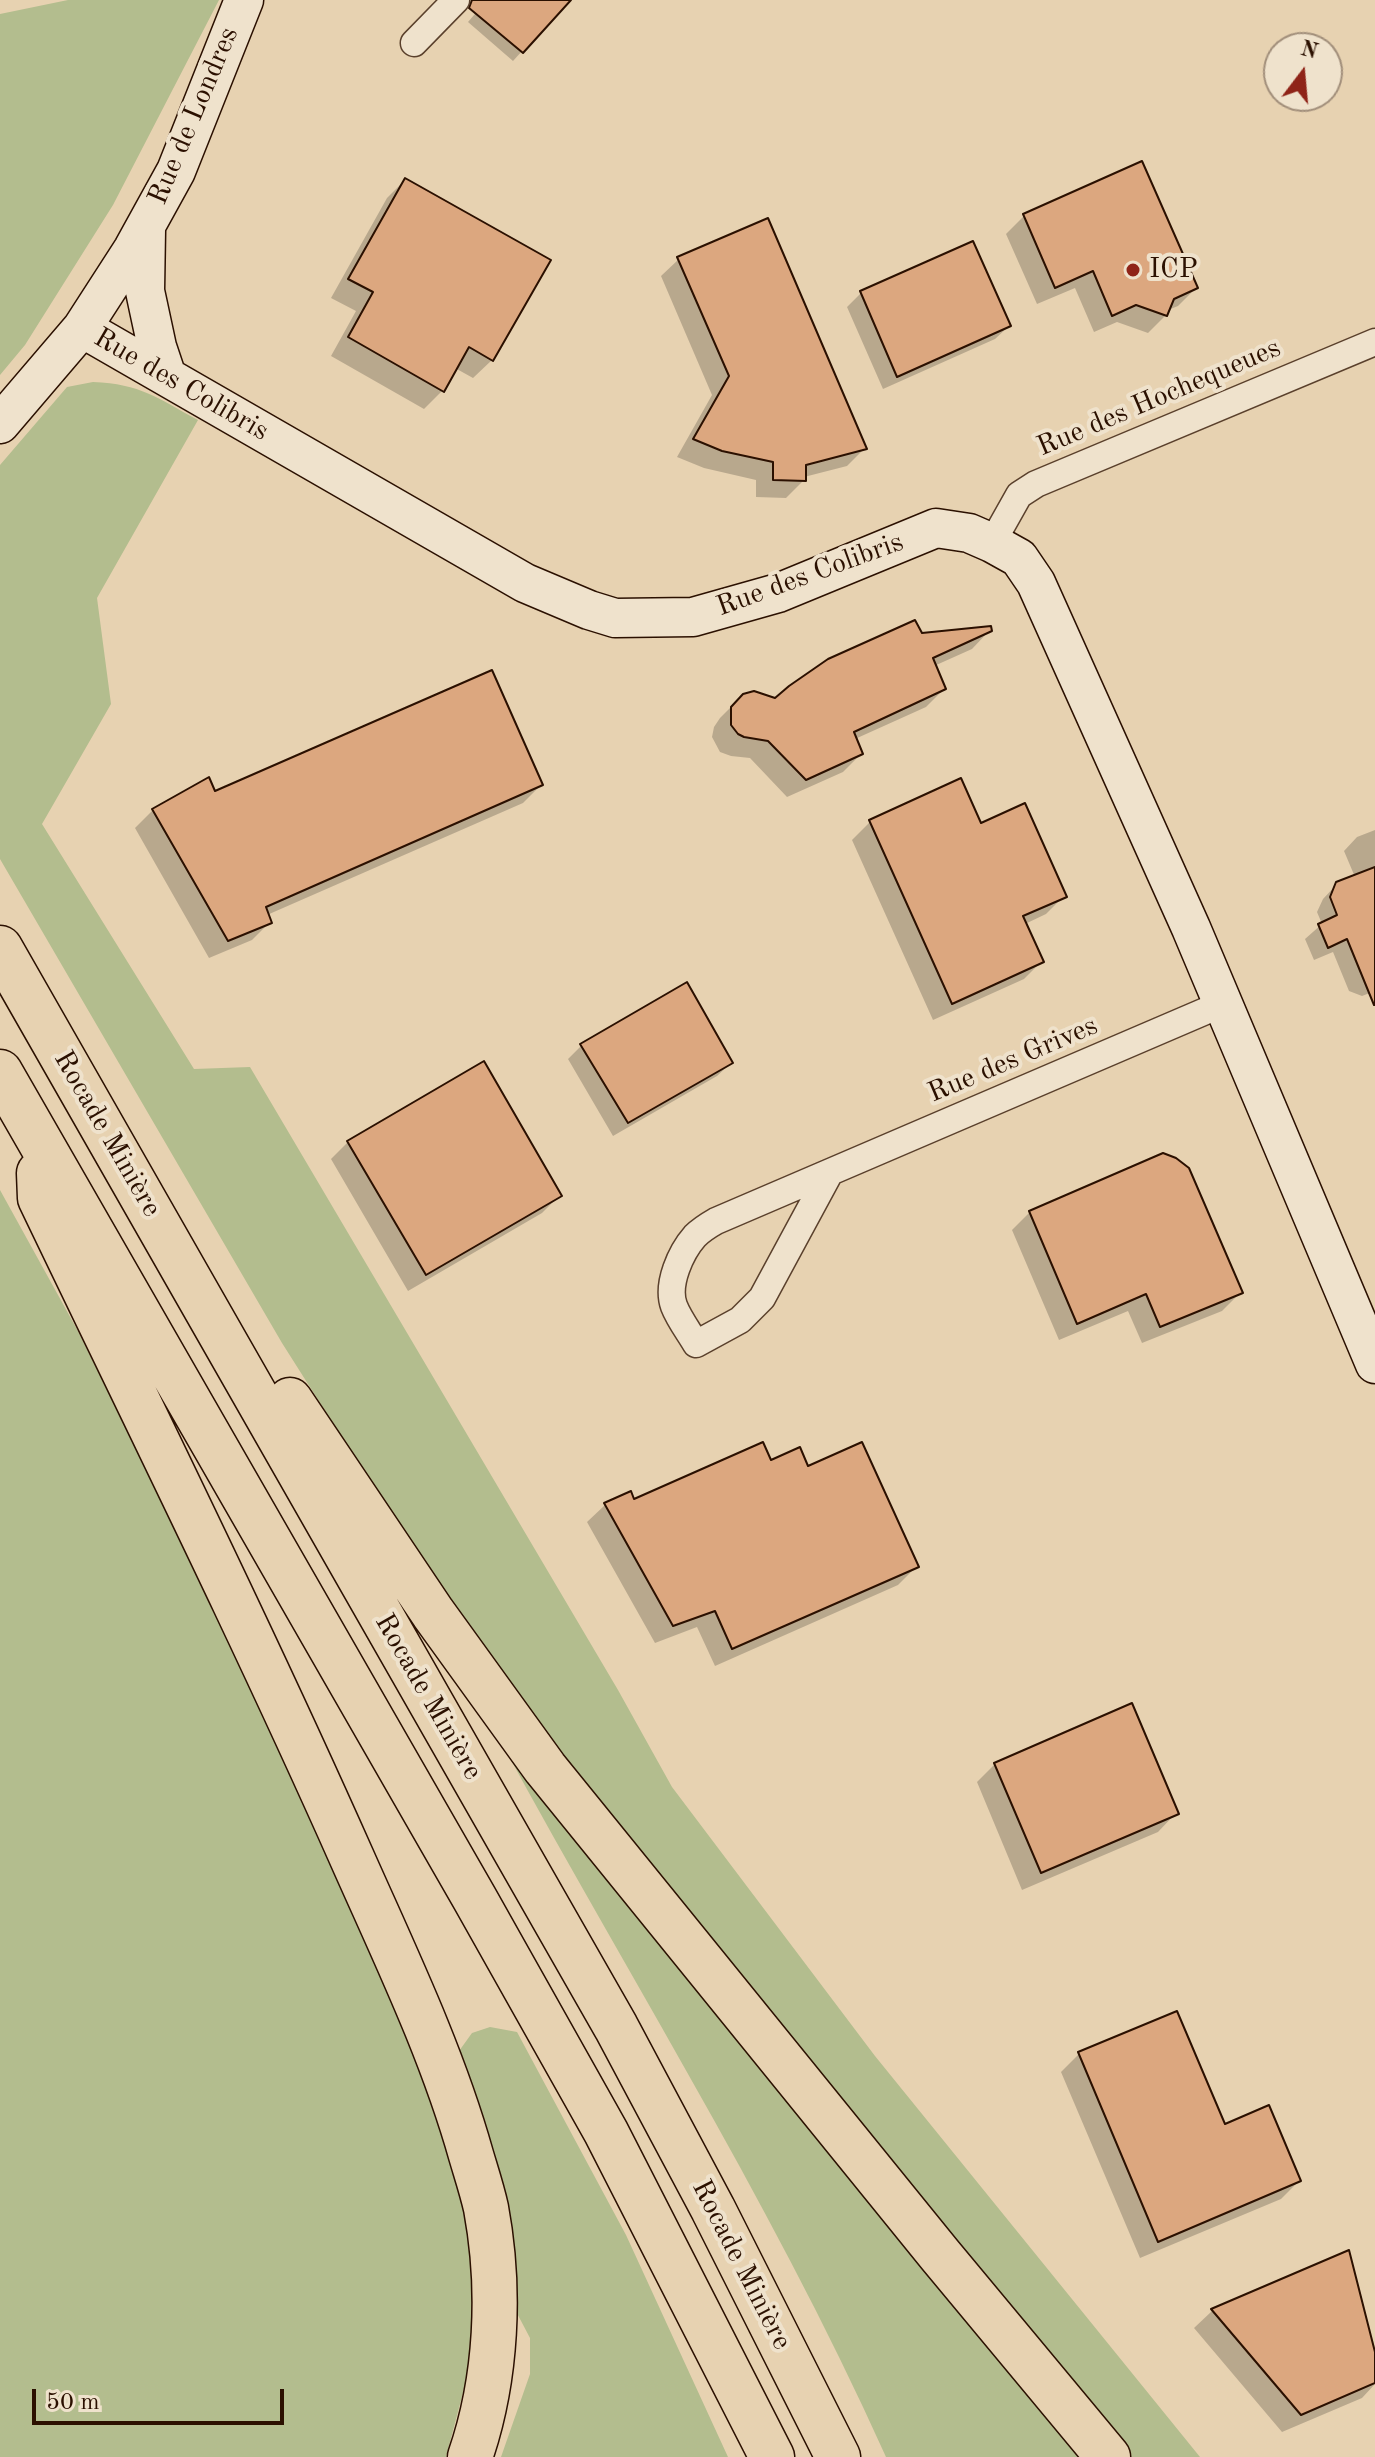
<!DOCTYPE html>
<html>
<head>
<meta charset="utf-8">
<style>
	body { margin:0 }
	#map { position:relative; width:1375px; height:2457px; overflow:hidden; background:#e7d2b1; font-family:"Old Standard TT",serif }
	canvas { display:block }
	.north { position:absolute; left:1263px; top:32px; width:80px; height:80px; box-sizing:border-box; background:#efe2cc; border:2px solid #a18e7a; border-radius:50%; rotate:16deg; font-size:22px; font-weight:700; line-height:32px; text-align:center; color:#2b1000 }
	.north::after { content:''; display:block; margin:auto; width:28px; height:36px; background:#8f2418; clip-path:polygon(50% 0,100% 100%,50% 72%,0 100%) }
	.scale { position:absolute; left:32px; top:2389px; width:252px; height:36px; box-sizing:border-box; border:4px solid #2b1000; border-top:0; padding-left:10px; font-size:24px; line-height:28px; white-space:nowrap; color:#2b1000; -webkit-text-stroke:6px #efe2cc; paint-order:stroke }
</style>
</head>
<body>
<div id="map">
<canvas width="1375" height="2457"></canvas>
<div class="north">N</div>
<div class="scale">50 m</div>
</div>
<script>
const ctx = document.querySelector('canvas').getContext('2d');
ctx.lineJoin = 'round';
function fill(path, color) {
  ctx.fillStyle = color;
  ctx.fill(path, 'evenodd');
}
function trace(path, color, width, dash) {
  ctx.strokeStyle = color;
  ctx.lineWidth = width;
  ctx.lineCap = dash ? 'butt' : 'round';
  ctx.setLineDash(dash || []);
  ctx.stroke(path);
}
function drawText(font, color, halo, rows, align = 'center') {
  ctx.font = font + ' "Old Standard TT",serif';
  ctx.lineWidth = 8;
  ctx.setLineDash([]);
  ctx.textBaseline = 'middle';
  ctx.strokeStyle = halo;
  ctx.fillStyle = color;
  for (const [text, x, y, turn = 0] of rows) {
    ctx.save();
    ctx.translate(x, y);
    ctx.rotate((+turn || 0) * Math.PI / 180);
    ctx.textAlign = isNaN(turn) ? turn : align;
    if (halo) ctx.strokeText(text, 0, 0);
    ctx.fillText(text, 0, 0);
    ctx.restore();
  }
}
fill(new Path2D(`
	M68 0H219L113 205 25 345 0 375V14Z
	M93 382C141 384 157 398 198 420L97 598 111 704 42 824 194 1069 250 1067 618 1690 672 1787 875 2056 1200 2457H1126L547 1741 438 1589 282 1343 0 859V465L67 387Z
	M0 1190 79 1333 236 1651 426 2055 462 2176 477 2282 469 2370 446 2457H0Z
	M476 1695 1092 2457H886C768 2193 611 1950 476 1695Z
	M490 2027 517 2032 626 2235 728 2457H501L530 2374V2338L510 2300 454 2058 472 2033Z`), '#b3bd8e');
fill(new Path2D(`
	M487 0H558L564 5 513 61 468 22Z
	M1141 164 1196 288 1178 306 1168 310 1166 315 1148 333 1117 322 1094 332 1075 288 1037 304 1006 234 1024 216Z
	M405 180 492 360 473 378 455 368 442 391 424 409 331 356 356 311 331 298 387 198Z
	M679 259 864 449 847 466 804 477V480L786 498 756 497V480L704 468 677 457 712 395 661 276Z
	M861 293 1009 326 995 339 883 389 847 307Z
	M990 630 972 649 934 666 944 689 926 707 855 739 861 754 843 772 787 797 750 758 731 756 720 752 712 737 714 727 720 718 739 699 775 700 920 635Z
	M541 785 523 803 267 915 270 922 252 940 209 958 135 828 153 810 214 794Z
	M870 822 980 826 1064 896 1046 914 1025 924 1042 961 1024 979 933 1020 852 840Z
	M1375 830V991L1362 996 1349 991 1333 952 1314 960 1305 939 1322 924 1317 912 1323 899 1337 884 1355 877 1344 851 1357 837Z
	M582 1045 731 1063 717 1076 613 1136 568 1059Z
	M348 1142 559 1196 542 1213 408 1291 331 1159Z
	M1030 1212 1240 1293 1222 1311 1142 1343 1128 1311 1059 1340 1012 1230Z
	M769 1462 807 1468 916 1567 898 1585 715 1666 697 1627 655 1643 587 1522 605 1505 630 1494 633 1501Z
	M995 1764 1176 1813 1158 1832 1022 1890 977 1782Z
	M1079 2054 1224 2127 1299 2181 1281 2199 1140 2258 1061 2072Z
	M1347 2253 1375 2360V2384L1362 2398 1282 2432 1194 2328 1212 2311Z`), '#0003');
const building = new Path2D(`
	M472 0H571L523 53 469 8Z
	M1142 161 1198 288 1174 299 1167 316 1136 305 1112 316 1093 271 1055 288 1023 214Z
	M405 178 551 260 493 361 469 347 444 392 348 337 373 292 348 279Z
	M768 218 867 449 806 465V481L773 480V462L722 451 693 439 729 376 677 257Z
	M973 241 1011 326 897 377 860 291Z
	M915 620 922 633 991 626 992 631 933 658 946 689 854 732 863 754 806 780 768 741 744 737 738 734 731 725V707L743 694 754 691 775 698 789 686 828 659Z
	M492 670 543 785 266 907 272 923 228 941 152 809 209 777 215 791Z
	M961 778 981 823 1025 803 1067 897 1023 916 1044 962 952 1004 869 820Z
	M1375 867V1005H1374L1347 939 1328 948 1318 924 1337 915 1330 897 1336 882Z
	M687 982 733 1063 628 1123 580 1044Z
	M484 1061 562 1196 426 1275 347 1141Z
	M1163 1153 1176 1158 1189 1168 1243 1293 1160 1327 1146 1294 1077 1324 1029 1211Z
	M763 1442 771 1460 800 1447 808 1466 862 1442 919 1567 732 1649 715 1611 673 1626 604 1503 631 1491 634 1499Z
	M1132 1703 1179 1814 1041 1873 994 1763Z
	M1177 2011 1225 2124 1269 2105 1301 2181 1158 2242 1078 2052Z
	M1349 2250 1375 2352V2383L1301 2415 1211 2309Z`);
fill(building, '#dca77f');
trace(building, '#2b1000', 2);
const street = new Path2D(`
	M414 43 456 0
	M992 543 1019 495 1036 484 1375 342
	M829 1174 762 1298 740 1320 696 1344C689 1332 679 1319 674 1306 666 1284 681 1252 695 1236 701 1230 709 1225 716 1221L1222 1004`);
const secondary = new Path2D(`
	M146 230 145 291 157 347 167 377
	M82 328 525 583 589 610 615 618 693 617 778 593 936 528 969 533 992 543 1019 558 1036 583 1191 928 1375 1364
	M0 424 82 328 133 249 176 171 244 0`);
const highway = new Path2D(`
	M0 948 616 2027 713 2209 838 2457
	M0 1072 475 1899 606 2132 772 2457
	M39 1173 40 1198C145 1417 253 1635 352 1858 395 1955 442 2052 471 2155 476 2172 482 2190 486 2208 501 2289 497 2379 470 2457
	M290 1400 433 1613 545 1768 940 2255 1108 2457`);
trace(street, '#5a402c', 29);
trace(secondary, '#2b1000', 41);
trace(highway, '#2b1000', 47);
trace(street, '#efe2cc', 26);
trace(secondary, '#efe2cc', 38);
trace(highway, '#e7d2b1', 44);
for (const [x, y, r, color] of [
	[1133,270,8,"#8f2418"]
]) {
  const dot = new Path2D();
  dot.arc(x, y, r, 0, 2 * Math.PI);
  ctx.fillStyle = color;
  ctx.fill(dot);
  trace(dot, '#efe2cc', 3);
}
drawText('28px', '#2b1000', '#efe2cc', [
	["Rue de Londres",194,116,-67],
	["Rue des Colibris",181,385,30],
	["Rue des Hochequeues",1159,398,-23],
	["Rue des Colibris",810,575,-20],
	["Rue des Grives",1013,1060,-23],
	["Rocade Minière",107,1134,60],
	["Rocade Minière",428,1697,60],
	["Rocade Minière",741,2265,63]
]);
drawText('28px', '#2b1000', '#efe2cc', [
	["ICP",1149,270]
], 'left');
</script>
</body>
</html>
